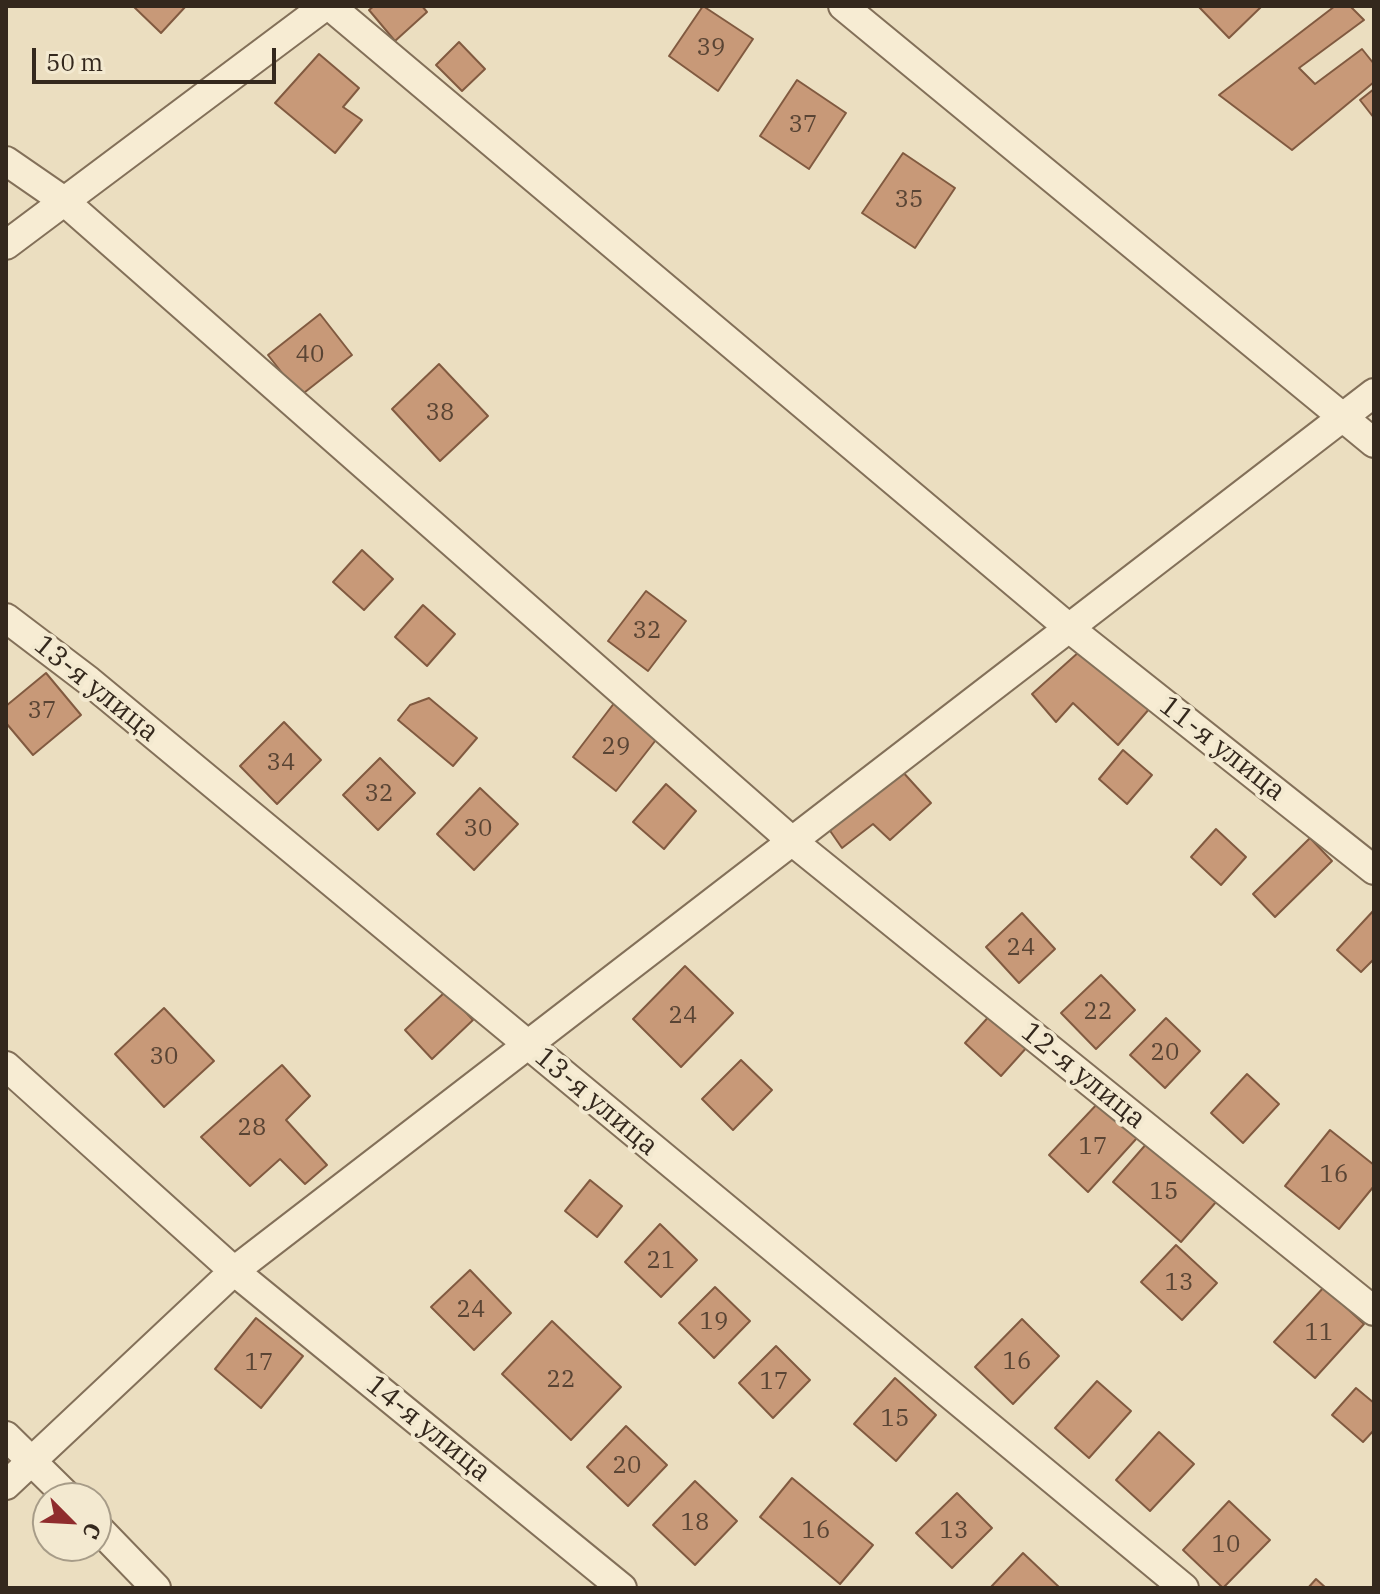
<!DOCTYPE html>
<html>
<head>
<meta charset="utf-8">
<style>
	body { margin:0 }
	#map { position:relative; width:1380px; height:1594px; overflow:hidden; background:#ebdec0; font-family:"IBM Plex Serif",serif }
	canvas { display:block }
	.frame { position:absolute; inset:0; border:8px solid #34281d; pointer-events:none }
	.north { position:absolute; left:32px; top:1482px; width:80px; height:80px; box-sizing:border-box; background:#f3e9d0; border:2px solid #a79c88; border-radius:50%; rotate:114deg; font-size:22px; font-weight:700; line-height:32px; text-align:center; color:#34281d }
	.north::after { content:''; display:block; margin:auto; width:28px; height:36px; background:#8f2c2d; clip-path:polygon(50% 0,100% 100%,50% 72%,0 100%) }
	.scale { position:absolute; left:32px; top:48px; width:244px; height:36px; box-sizing:border-box; border:4px solid #34281d; border-top:0; padding-left:10px; font-size:24px; line-height:28px; white-space:nowrap; color:#34281d; -webkit-text-stroke:6px #f3e9d0; paint-order:stroke }
</style>
</head>
<body>
<div id="map">
<canvas width="1380" height="1594"></canvas>
<div class="frame"></div>
<div class="north">С</div>
<div class="scale">50 m</div>
</div>
<script>
const ctx = document.querySelector('canvas').getContext('2d');
ctx.lineJoin = 'round';
function fill(path, color) {
  ctx.fillStyle = color;
  ctx.fill(path, 'evenodd');
}
function trace(path, color, width, dash) {
  ctx.strokeStyle = color;
  ctx.lineWidth = width;
  ctx.lineCap = dash ? 'butt' : 'round';
  ctx.setLineDash(dash || []);
  ctx.stroke(path);
}
function drawText(font, color, halo, rows, align = 'center') {
  ctx.font = font + ' "IBM Plex Serif",serif';
  ctx.lineWidth = 8;
  ctx.setLineDash([]);
  ctx.textBaseline = 'middle';
  ctx.strokeStyle = halo;
  ctx.fillStyle = color;
  for (const [text, x, y, turn = 0] of rows) {
    ctx.save();
    ctx.translate(x, y);
    ctx.rotate((+turn || 0) * Math.PI / 180);
    ctx.textAlign = isNaN(turn) ? turn : align;
    if (halo) ctx.strokeText(text, 0, 0);
    ctx.fillText(text, 0, 0);
    ctx.restore();
  }
}
const building = new Path2D(`
	M133 6H186L161 33Z
	M374 6H422L427 12 395 41 369 10Z
	M703 6 753 39 718 91 669 56Z
	M1198 6H1262L1229 38Z
	M1335 6H1350L1364 20 1299 68 1315 84 1362 49 1374 64V82L1292 150 1219 95Z
	M459 42 485 69 462 91 436 65Z
	M319 54 359 88 343 107 362 120 335 153 275 103Z
	M797 80 846 113 809 169 760 136Z
	M1374 89V118L1360 100Z
	M903 153 955 188 915 248 862 213Z
	M320 314 352 355 300 396 268 355Z
	M439 364 488 416 440 461 392 409Z
	M362 550 393 579 364 610 333 582Z
	M646 591 686 621 648 671 608 641Z
	M423 605 455 634 427 666 395 637Z
	M1080 651 1150 708 1118 745 1073 703 1056 722 1032 694Z
	M46 673 81 715 33 755 6 723V706Z
	M429 698 477 738 453 766 398 720 410 705Z
	M615 702 659 736 616 791 573 757Z
	M284 722 321 760 277 804 240 766Z
	M1123 750 1152 775 1127 804 1099 779Z
	M380 758 415 793 378 830 343 795Z
	M901 770 931 803 890 840 873 824 842 848 826 825Z
	M666 784 696 811 664 849 633 822Z
	M480 788 518 824 474 870 437 834Z
	M1216 829 1246 857 1221 885 1191 857Z
	M1310 838 1332 861 1275 917 1253 894Z
	M1374 910V959L1361 972 1337 950Z
	M1022 913 1055 949 1019 983 986 947Z
	M685 966 733 1013 681 1067 633 1019Z
	M1101 975 1135 1010 1096 1049 1061 1013Z
	M446 991 473 1020 432 1059 405 1030Z
	M164 1008 214 1061 164 1107 115 1054Z
	M992 1013 1028 1046 1001 1076 965 1043Z
	M1166 1018 1200 1051 1165 1088 1130 1055Z
	M741 1060 772 1090 733 1130 702 1099Z
	M282 1065 310 1096 286 1120 327 1165 305 1184 280 1159 250 1186 201 1137Z
	M1247 1074 1279 1104 1243 1143 1211 1113Z
	M1099 1102 1137 1138 1088 1192 1049 1155Z
	M1330 1130 1374 1165V1186L1339 1229 1285 1186Z
	M1148 1142 1216 1202 1181 1242 1113 1182Z
	M590 1180 622 1206 597 1237 565 1211Z
	M660 1224 697 1260 661 1297 625 1262Z
	M1176 1245 1217 1283 1182 1320 1141 1282Z
	M470 1270 511 1313 474 1350 431 1307Z
	M715 1287 750 1321 714 1358 679 1323Z
	M1324 1287 1364 1324 1315 1378 1274 1342Z
	M256 1318 303 1356 261 1408 215 1369Z
	M1022 1319 1059 1356 1013 1404 975 1367Z
	M552 1321 621 1387 571 1440 502 1374Z
	M776 1346 810 1380 773 1418 739 1383Z
	M895 1378 936 1415 896 1461 854 1424Z
	M1097 1381 1131 1411 1089 1458 1055 1428Z
	M1356 1388 1374 1403V1430L1363 1442 1332 1415Z
	M626 1426 667 1465 628 1506 587 1467Z
	M1159 1432 1194 1464 1150 1511 1116 1480Z
	M792 1478 873 1545 840 1584 760 1517Z
	M695 1481 737 1521 695 1565 653 1525Z
	M957 1493 992 1528 952 1568 916 1533Z
	M1229 1501 1270 1540 1223 1588 1183 1550Z
	M1023 1553 1060 1588H990Z
	M1316 1579 1326 1588H1308Z`);
fill(building, '#c89978');
trace(building, '#815a40', 2);
const street = new Path2D(`
	M330 6 1069 628 1374 870
	M843 6 1374 443
	M6 161 64 201 792 841 1374 1311
	M6 245 325 6
	M6 618 89 681 1184 1588
	M6 1066 234 1271 622 1588
	M6 1436 69 1498
	M6 1485 234 1271 1374 393
	M96 1526 156 1588`);
trace(street, '#837059', 32);
trace(street, '#f7ecd3', 28);
drawText('24px', '#594434', null, [
	["39",711,48],
	["37",803,125],
	["35",909,200],
	["40",310,355],
	["38",440,413],
	["32",647,631],
	["37",42,711],
	["29",616,747],
	["34",281,763],
	["32",379,794],
	["30",478,829],
	["24",1021,948],
	["22",1098,1012],
	["24",683,1016],
	["20",1165,1053],
	["30",164,1057],
	["28",252,1128],
	["17",1093,1147],
	["16",1334,1175],
	["15",1164,1192],
	["21",661,1261],
	["13",1179,1283],
	["24",471,1310],
	["19",714,1322],
	["11",1319,1333],
	["16",1017,1362],
	["17",259,1363],
	["22",561,1380],
	["17",774,1382],
	["15",895,1419],
	["20",627,1466],
	["18",695,1523],
	["16",816,1531],
	["13",954,1531],
	["10",1226,1545]
]);
drawText('28px', '#34281d', '#f3e9d0', [
	["13-я улица",96,689,39],
	["11-я улица",1222,749,38],
	["12-я улица",1083,1076,39],
	["13-я улица",596,1102,40],
	["14-я улица",428,1429,39]
]);
</script>
</body>
</html>
